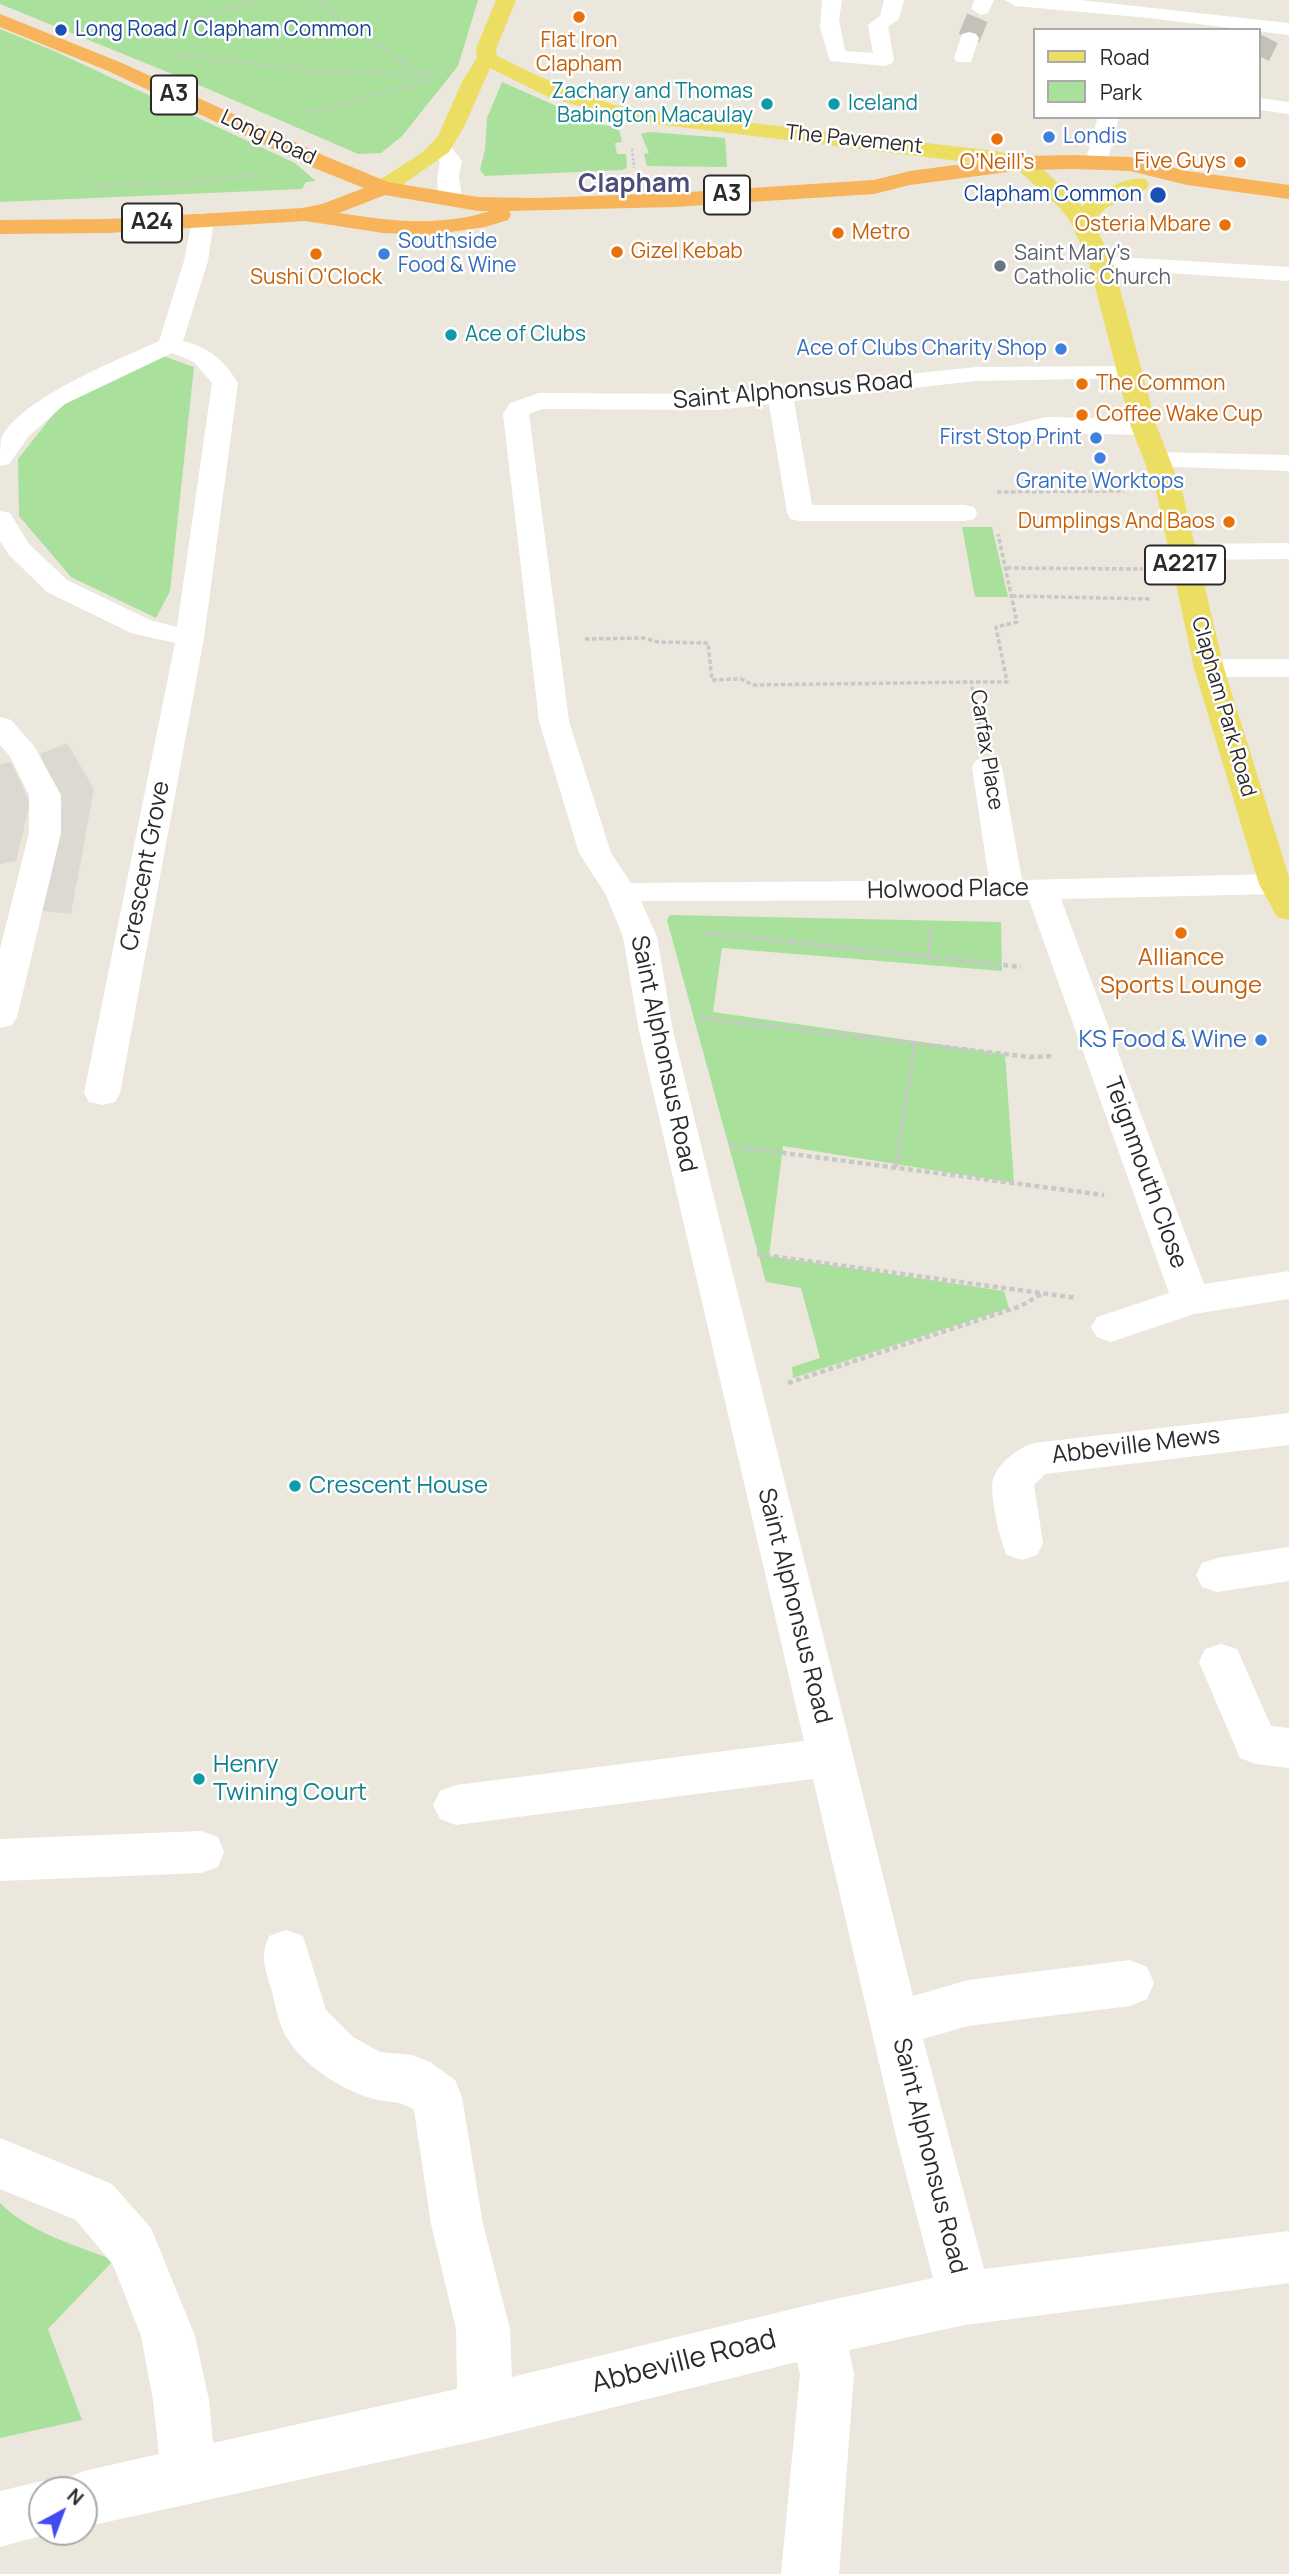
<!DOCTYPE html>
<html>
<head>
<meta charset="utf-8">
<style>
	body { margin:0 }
	#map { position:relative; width:1289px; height:2574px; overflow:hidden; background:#ebe7dc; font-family:Manrope,sans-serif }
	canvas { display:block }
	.legend { position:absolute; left:1033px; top:28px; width:228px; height:91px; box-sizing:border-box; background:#fff; border:2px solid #aaa; margin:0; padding:9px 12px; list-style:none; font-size:21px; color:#2a2a2a }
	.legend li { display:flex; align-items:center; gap:14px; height:35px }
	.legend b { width:35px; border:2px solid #aaa }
	.north { position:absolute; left:28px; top:2476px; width:70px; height:70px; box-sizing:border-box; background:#fff; border:2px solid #aaa; border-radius:50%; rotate:41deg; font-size:19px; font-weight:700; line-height:28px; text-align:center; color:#2a2a2a }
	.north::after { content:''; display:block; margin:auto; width:24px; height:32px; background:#424bf3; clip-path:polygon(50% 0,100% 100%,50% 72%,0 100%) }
</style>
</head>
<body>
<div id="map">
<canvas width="1289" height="2574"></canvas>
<ul class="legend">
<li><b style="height:9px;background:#ebde62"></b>Road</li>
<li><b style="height:19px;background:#a9e09b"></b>Park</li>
</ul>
<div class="north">N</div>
</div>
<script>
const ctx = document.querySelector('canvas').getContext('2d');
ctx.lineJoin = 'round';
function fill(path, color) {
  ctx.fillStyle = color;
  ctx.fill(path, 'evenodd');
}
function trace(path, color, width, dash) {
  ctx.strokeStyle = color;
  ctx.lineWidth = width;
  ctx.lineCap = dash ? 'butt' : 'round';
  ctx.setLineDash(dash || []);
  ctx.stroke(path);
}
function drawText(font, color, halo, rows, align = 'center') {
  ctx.font = font + ' Manrope,sans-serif';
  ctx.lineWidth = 5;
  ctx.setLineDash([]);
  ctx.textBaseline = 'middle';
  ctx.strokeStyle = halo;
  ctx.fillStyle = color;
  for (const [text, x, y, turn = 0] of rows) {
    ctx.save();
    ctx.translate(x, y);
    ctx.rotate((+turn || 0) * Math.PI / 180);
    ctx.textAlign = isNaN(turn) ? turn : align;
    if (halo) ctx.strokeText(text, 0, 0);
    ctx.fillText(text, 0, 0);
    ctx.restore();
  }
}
fill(new Path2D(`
	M0 0H478L458 66 402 136 381 153 358 154 192 82 0 4Z
	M0 29 54 51 295 163 316 181 306 182 302 189 0 202Z
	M502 82 588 120 619 129 622 142 615 143 617 154H626L627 168 622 170 485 176 480 170 485 150 487 118Z
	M649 132 725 138 727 167 647 166 644 154 649 153 641 134Z
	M163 356 194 367 170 591 156 618 71 577 19 516 18 459 60 406Z
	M962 527H992L1008 597H975Z
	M670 915 1001 922 1002 971 722 948 713 1012 1005 1054 1014 1183 783 1146 769 1256 1004 1291 1009 1308 793 1378 792 1367 820 1358 801 1288 766 1282 667 920Z
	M0 2203C30 2233 75 2245 114 2260L48 2329 82 2420 0 2438Z`), '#a9e09b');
fill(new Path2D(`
	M67 743 94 789 71 914 37 910 62 804 40 754Z
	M11 762 30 803 16 861 0 864V764Z`), '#dcd9d3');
trace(new Path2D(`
	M969 38 981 9
	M1259 56 1268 38`), '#c4c1b8', 22, [22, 11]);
trace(new Path2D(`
	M316 0 413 69 435 75
	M139 39 258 0
	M176 54 312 71 432 76
	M304 113 431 80
	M632 149 634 168
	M92 187 207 181 254 174`), '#c8c8c8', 2.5, [2.5, 2]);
trace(new Path2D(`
	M997 492 1124 491
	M1007 568 1143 569
	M1012 596 1151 599
	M585 639 643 638 658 642 708 643 712 680 741 679 753 685 971 682
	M981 732 971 682H1007L996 627 1017 622 998 534
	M703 933 808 944
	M930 944 932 927`), '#c8c8c8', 3.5, [4.5, 2.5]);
trace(new Path2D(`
	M792 942 1021 967
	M929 957 930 942
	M700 1018 1030 1057 1053 1056
	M731 1146 1104 1195
	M896 1167 915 1043
	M757 1254 1077 1298
	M788 1383 1021 1306 1043 1293`), '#c8c8c8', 4.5, [5, 3.5]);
fill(new Path2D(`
	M822 0H842L839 20 845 51 873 53 868 25 880 16 884 0H904L899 19 888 27 894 60 891 64 884 66 830 61 820 28Z
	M974 0H994L988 13 981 15 971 9Z
	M1005 0H1080L1289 23V35L1149 18 1015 6Z
	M969 32 976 34 979 38 971 62H957L954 58 962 34Z
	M1259 98 1289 102V114L1259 110Z
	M1098 117H1119L1107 162 1104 167H1088L1085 162Z
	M440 142 448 143 462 161 459 176 462 200 459 205H443C435 192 437 175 440 162L429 148 432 143Z
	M203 213 211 215 214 220 208 261 183 341C210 348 223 359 238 383L204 638 120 1093 115 1102 102 1105 89 1102 84 1093 175 643 131 633 47 592 9 555 0 541V511L10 513 29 544 67 580 150 620 177 627 212 383 194 362 172 353 65 404 29 436 9 464 0 466C0 458 0 446 1 439 18 399 120 359 159 341L184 261 192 220 195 215Z
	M1101 256 1289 267V281L1093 268 1089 263 1093 258Z
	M1128 366 1137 368 1140 373 1137 378 976 381 794 401 812 505H964L974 507 977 513 974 519 964 521H800L790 519 787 513 769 404 718 410 542 409 529 414 569 721 611 853 631 883 989 880 972 767 976 760 987 758 998 760 1002 767 1022 880 1275 874 1286 877 1289 881 1286 891 1275 894 1061 899 1204 1284 1289 1271V1299L1194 1314 1111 1342 1097 1337 1091 1327 1097 1317 1169 1293 1029 900 641 901 657 937 673 1031 713 1194 913 1996 968 1980 1130 1960 1147 1967 1154 1983 1147 1999 1130 2006 968 2026 923 2039 984 2269 1289 2231V2283L965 2325 849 2350 854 2374 839 2574H781L800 2374 797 2362 485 2439 84 2527V2490H42V2532H55L0 2547V2491L42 2481 60 2488 64 2479 84 2471 159 2454 153 2400 141 2336 113 2265 76 2220 0 2189V2138L112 2184 151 2228 195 2336 209 2400 213 2443 457 2389 456 2329 431 2224 414 2110C400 2100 389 2103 374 2099 343 2091 304 2066 287 2038 279 2025 276 2008 272 1992 266 1969 259 1959 269 1936L286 1930 303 1936 326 2010 353 2037 380 2052 412 2055 430 2062 455 2080 462 2097 483 2224 510 2329 512 2377 817 2303 933 2278 897 2140 813 1779 456 1825 440 1819 433 1805 440 1791 456 1785 804 1741 639 1031 623 937 606 895 579 853 539 721 503 414 510 403 539 393 718 394 976 367Z
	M1046 417 1144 419 1153 422 1157 427 1153 432 1144 435 1046 433 1002 443 993 440 989 435 993 430Z
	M1158 452 1289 455V471L1149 466 1145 460 1149 454Z
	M1289 543V559L1182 560 1172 558 1168 552 1172 546 1182 544Z
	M1209 659H1289V677H1209L1199 674 1194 668 1199 662Z
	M0 717 11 720 34 746 61 795V833L17 1017 12 1025 0 1028V949L29 833V795L9 755 0 745Z
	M1289 1413V1445L1045 1474 1034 1485 1043 1543 1037 1555 1022 1560 1007 1555C1000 1542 989 1493 993 1479 999 1462 1018 1448 1034 1443Z
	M1289 1547V1581L1217 1592 1202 1587 1196 1575 1202 1563 1217 1558Z
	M1221 1644 1237 1649 1271 1726 1289 1728V1768L1256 1764 1240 1758 1199 1662 1205 1649Z
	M201 1831 218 1837 224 1852 218 1867 201 1873 0 1881V1839Z`), '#fff');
fill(new Path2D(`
	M496 0H516L496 49 497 56C541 78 582 97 630 109L996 151 1031 158 1082 206C1095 193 1127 175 1146 179L1149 184 1146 189 1106 208 1093 221 1113 263 1157 427 1182 491 1224 668 1289 877V920L1277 917 1259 884 1194 668 1156 491 1131 427 1089 263 1070 221 1059 207 1016 168 630 121 548 97 490 68 465 125 449 152 391 193H375L372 188 375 183 423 152 438 136 463 80 477 58 476 49Z`), '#ebde62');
fill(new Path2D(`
	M0 14 122 63 325 156 388 182 478 197 536 198 674 193 874 180 910 171 1023 156 1074 155 1130 157 1187 171 1289 185V199L1187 185 1130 171 1074 169 1023 170 910 185 874 194 674 207 509 211 511 215 508 220 485 227 430 235 383 233 305 221 108 233 0 234V220L108 219 303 208 322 204 364 188 309 166 108 71 0 27ZM385 195 478 211H490C440 227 390 221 339 213Z`), '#f8b45b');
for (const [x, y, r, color] of [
	[579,17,7,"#e8710a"],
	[61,30,7,"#1a4fb4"],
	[767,104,7,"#0f9aa8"],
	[834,104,7,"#0f9aa8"],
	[1049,137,7,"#3f7fe0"],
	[997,139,7,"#e8710a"],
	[1240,162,7,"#e8710a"],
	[1158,195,9,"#1a4fb4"],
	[1225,225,7,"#e8710a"],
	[838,233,7,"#e8710a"],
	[617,252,7,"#e8710a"],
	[316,254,7,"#e8710a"],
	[384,254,7,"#3f7fe0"],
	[1000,266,7,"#6b7280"],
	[451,335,7,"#0f9aa8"],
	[1061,349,7,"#3f7fe0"],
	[1082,384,7,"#e8710a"],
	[1082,415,7,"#e8710a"],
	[1096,438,7,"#3f7fe0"],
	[1100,458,7,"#3f7fe0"],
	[1229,522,7,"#e8710a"],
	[1181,933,7,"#e8710a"],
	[1261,1040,7,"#3f7fe0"],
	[295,1486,7,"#0f9aa8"],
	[199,1779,7,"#0f9aa8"]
]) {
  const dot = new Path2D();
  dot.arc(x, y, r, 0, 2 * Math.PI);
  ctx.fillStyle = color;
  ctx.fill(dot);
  trace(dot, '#fff', 2.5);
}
drawText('21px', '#164399', '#fff', [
	["Long Road / Clapham Common",75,30],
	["Clapham Common",1142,195,"right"]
], 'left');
drawText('21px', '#c56008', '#fff', [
	["Flat Iron",579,41,"center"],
	["Clapham",579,65,"center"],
	["Five Guys",1226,162,"right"],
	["O’Neill’s",997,163,"center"],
	["Osteria Mbare",1211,225,"right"],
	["Metro",852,233],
	["Gizel Kebab",631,252],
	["Sushi O'Clock",316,278,"center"],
	["The Common",1096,384],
	["Coffee Wake Cup",1096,415],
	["Dumplings And Baos",1215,522,"right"]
], 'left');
drawText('21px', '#0d838f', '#fff', [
	["Zachary and Thomas",753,92,"right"],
	["Babington Macaulay",753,116,"right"],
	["Iceland",848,104],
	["Ace of Clubs",465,335]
], 'left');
drawText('21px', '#366cbe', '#fff', [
	["Londis",1063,137],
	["Southside",398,242],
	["Food & Wine",398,266],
	["Ace of Clubs Charity Shop",1047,349,"right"],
	["First Stop Print",1082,438,"right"],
	["Granite Worktops",1100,482,"center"]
], 'left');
drawText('21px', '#2a2a2a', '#fff', [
	["Long Road",268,138,25],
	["The Pavement",854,140,6],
	["Clapham Park Road",1223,707,74],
	["Carfax Place",986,750,81]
]);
drawText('21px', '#5b616d', '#fff', [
	["Saint Mary's",1014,254],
	["Catholic Church",1014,278]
], 'left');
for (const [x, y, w] of [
	[174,95,46],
	[727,195,46],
	[152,223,60],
	[1185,565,80]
]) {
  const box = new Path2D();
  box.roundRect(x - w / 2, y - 19.5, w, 39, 5);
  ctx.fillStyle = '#fff';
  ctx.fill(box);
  trace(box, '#2a2a2a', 2);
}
drawText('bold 23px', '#2a2a2a', null, [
	["A3",174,95],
	["A3",727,195],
	["A24",152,223],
	["A2217",1185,565]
]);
drawText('24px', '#2a2a2a', '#fff', [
	["Saint Alphonsus Road",793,391,-5],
	["Crescent Grove",146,866,-79],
	["Holwood Place",948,890,-1],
	["Saint Alphonsus Road",663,1054,78],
	["Teignmouth Close",1145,1173,70],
	["Abbeville Mews",1136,1446,-7],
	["Saint Alphonsus Road",794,1606,76],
	["Saint Alphonsus Road",929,2156,76]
]);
drawText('24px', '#c56008', '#fff', [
	["Alliance",1181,958],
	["Sports Lounge",1181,986]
]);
drawText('24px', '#366cbe', '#fff', [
	["KS Food & Wine",1247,1040]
], 'right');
drawText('24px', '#0d838f', '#fff', [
	["Crescent House",309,1486],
	["Henry",213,1765],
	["Twining Court",213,1793]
], 'left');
drawText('bold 26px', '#4c4e79', '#fff', [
	["Clapham",634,185]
]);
drawText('28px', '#2a2a2a', '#fff', [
	["Abbeville Road",684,2362,-14]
]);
</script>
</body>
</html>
